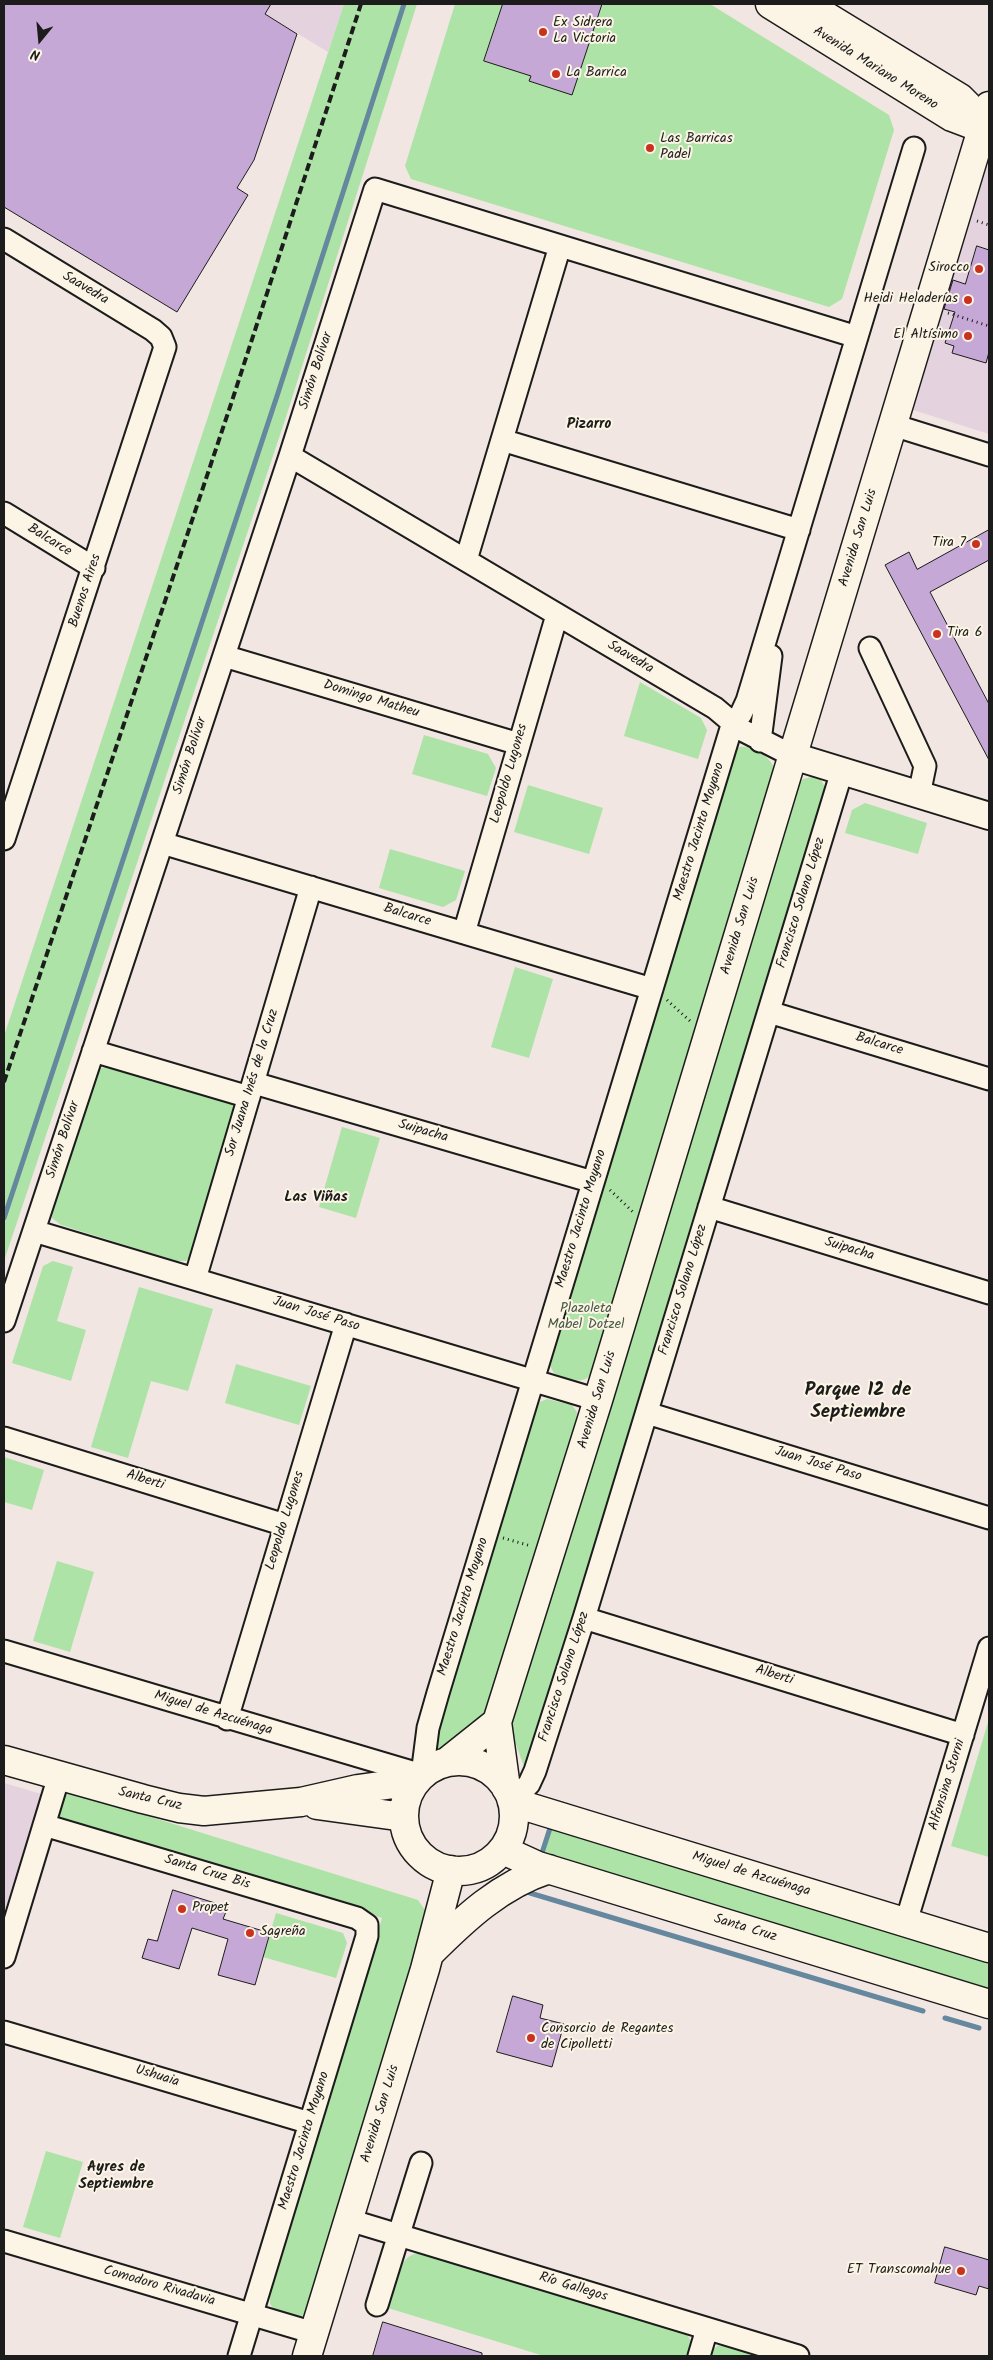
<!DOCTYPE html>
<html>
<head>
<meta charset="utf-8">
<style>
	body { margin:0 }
	#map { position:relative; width:993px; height:2360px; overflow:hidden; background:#f1e6e2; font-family:Kalam,sans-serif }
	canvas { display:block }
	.frame { position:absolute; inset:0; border:5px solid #1c1c1c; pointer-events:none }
	.north { position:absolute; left:15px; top:15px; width:50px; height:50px; -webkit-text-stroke:4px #fcf5e5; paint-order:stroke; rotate:197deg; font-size:14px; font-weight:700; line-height:20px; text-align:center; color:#1c1c1c }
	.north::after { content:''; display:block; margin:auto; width:18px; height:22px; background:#1c1c1c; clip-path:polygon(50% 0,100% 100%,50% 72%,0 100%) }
</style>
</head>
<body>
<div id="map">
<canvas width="993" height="2360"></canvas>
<div class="frame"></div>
<div class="north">N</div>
</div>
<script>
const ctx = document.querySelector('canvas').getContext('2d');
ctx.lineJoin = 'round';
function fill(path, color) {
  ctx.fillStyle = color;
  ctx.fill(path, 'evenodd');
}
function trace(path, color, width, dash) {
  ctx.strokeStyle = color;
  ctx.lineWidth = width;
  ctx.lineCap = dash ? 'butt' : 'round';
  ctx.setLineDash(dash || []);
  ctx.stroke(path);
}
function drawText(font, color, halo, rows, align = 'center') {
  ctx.font = font + ' Kalam,sans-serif';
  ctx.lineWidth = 4;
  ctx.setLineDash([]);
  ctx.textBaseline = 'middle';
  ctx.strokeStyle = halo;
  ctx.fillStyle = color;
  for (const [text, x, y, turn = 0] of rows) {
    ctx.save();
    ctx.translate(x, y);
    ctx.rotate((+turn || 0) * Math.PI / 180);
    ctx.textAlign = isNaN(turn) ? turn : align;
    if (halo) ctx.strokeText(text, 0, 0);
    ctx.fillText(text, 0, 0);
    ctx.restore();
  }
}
fill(new Path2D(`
	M249 4H344L328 52Z
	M989 166V434L913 410 987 167Z
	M4 1783 45 1795 4 1927Z`), '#e4d3de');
fill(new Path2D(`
	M344 4H417L285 420 4 1261V1036Z
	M455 4H710L889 115 894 130 842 299 829 307 411 179 405 166Z
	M640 682 701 718 707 730 698 759 624 736Z
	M424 735 488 754 496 768 487 796 412 774Z
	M739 747C751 745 770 756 774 768L772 775 592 1372C585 1387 566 1378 554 1373L549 1364 733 753Z
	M812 777 821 780 826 789 527 1775 510 1728 797 786 803 779Z
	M528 785 603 808 589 854 514 832Z
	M865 803 927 823 918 854 845 833 852 810Z
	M390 849 465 871 456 900 443 907 379 888Z
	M515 967 553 979 529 1058 491 1047Z
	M109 1067 227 1101 233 1106V1118L192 1255 186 1261H177L61 1225 52 1218V1211L95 1074 100 1068Z
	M342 1127 380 1138 356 1218 319 1207Z
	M53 1261 73 1267 57 1321 86 1330 71 1381 12 1363 43 1266Z
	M139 1287 213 1309 188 1391 151 1381 128 1458 91 1447Z
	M236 1364 311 1386 299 1425 225 1403Z
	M547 1399 572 1405 577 1412 576 1422 486 1722 430 1755 537 1408 540 1402Z
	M4 1457 44 1470 32 1510 4 1502Z
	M57 1561 94 1572 70 1652 33 1641Z
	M989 1719V1857L951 1846Z
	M48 1785 418 1900 427 1913 312 2302C311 2305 309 2310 307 2313 298 2322 275 2313 270 2304V2295L382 1918 39 1814Z
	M551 1825 989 1959V1993L541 1856Z
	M276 1913 343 1933 347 1943 336 1978 263 1957Z
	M46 2151 83 2162 60 2238 23 2227Z
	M418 2253 681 2331 686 2333 691 2341 688 2356H544L388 2308C393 2291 396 2256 418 2253Z
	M719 2345H726L763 2356H710L713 2349Z`), '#ade3a6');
trace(new Path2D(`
	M4 1218 278 393 404 4
	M540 1859 552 1822
	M532 1887 530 1893 923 2011
	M945 2018 979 2028`), '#65889f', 5);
const building = new Path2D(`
	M4 4H271L265 14 297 34 254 160 237 188 248 195 177 312 4 207Z
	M503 4H602L572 95 529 81 531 76 484 61Z
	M977 246 989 250V352L986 363 952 353 954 346 945 343 955 312 944 309 953 280 965 284Z
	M989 530V560L930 592 989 704V760L885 565 909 552 917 569Z
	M173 1890 228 1907 223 1919 270 1933 255 1985 218 1975 228 1939 192 1928 179 1969 142 1958 148 1939 157 1941Z
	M513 1996 543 2005 540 2018 564 2024 552 2067 497 2052Z
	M945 2247 989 2260V2289L979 2286 976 2295 935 2283Z
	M383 2322 482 2353V2356H373Z`);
fill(building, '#c5a8d5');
trace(building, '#1c1c1c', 1);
const minor = new Path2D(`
	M4 239 153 330 161 337 165 347 4 839
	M893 425 989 455
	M502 440 799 530
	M290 456 715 708 740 729 793 756
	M4 513 94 568
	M466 560 560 246
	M870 648 925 766 919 795
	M224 656 519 744
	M733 722 741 714 747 701 914 148
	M760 741 771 656
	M162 843 652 989
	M464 933 557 615
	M769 1012 989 1079
	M93 1051 249 1097
	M254 1083 593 1182
	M709 1207 989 1293
	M34 1231 598 1400
	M195 1279 311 887
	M4 1321 290 456 375 189 857 337
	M647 1413 989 1518
	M4 1438 285 1525
	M584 1618 963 1735
	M4 1651 422 1775 428 1728 438 1693 733 722
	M227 1719 346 1324
	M512 1802 529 1784 535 1771 584 1618 842 771
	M44 1825 357 1918 367 1925V1936L239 2356
	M906 1922 989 1648
	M4 1957 59 1776
	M4 2032 310 2123
	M349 2220 798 2356
	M4 2241 314 2333
	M377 2305 421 2163
	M699 2356 707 2329`);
const tertiary = new Path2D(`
	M793 756 989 816`);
const secondary = new Path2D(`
	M4 1760 143 1799 179 1808 204 1811 301 1802 358 1789 416 1781
	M448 1761 497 1722
	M404 1816a55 55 0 1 1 110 0a55 55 0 1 1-110 0Z
	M506 1788 497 1722 598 1400 989 106
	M512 1802 989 1948
	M317 1805 404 1817
	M503 1850 538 1866 989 2004
	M429 1954C465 1918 500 1885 549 1869
	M307 2356 425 1969 451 1870`);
const primary = new Path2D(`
	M770 4 952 117 989 131
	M806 4 960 98 967 105 982 128`);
trace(minor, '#1c1c1c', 25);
trace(tertiary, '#1c1c1c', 30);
trace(secondary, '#1c1c1c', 31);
trace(primary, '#1c1c1c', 31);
trace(new Path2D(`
	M977 221 989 225
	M948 313 989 326
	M667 1000 690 1021
	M610 1190 633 1212
	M503 1538 531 1546`), '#1c1c1c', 3, [1, 4]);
trace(minor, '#fcf5e5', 21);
trace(tertiary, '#fcf5e5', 26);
trace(secondary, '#fcf5e5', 28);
trace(primary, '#fcf5e5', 28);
trace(new Path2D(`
	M4 1082 231 404 361 4`), '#1c1c1c', 4, [8, 4]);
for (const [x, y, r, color] of [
	[543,32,5,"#c8321e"],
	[556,74,5,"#c8321e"],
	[650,148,5,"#c8321e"],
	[979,269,5,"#c8321e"],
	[968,300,5,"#c8321e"],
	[968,336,5,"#c8321e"],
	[976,544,5,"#c8321e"],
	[937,634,5,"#c8321e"],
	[182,1909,5,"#c8321e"],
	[250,1933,5,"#c8321e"],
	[531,2038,5,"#c8321e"],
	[961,2271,5,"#c8321e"]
]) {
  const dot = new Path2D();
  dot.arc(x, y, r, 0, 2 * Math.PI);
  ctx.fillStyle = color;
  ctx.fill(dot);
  trace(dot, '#fcf5e5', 2);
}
drawText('14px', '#1c1c1c', '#fcf5e5', [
	["Ex Sidrera",553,24],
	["La Victoria",553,40],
	["La Barrica",566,74],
	["Las Barricas",660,140],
	["Padel",660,156],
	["Sirocco",969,269,"right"],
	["Heidi Heladerías",958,300,"right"],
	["El Altísimo",958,336,"right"],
	["Tira 7",966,544,"right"],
	["Tira 6",947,634],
	["Propet",192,1909],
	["Sagreña",260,1933],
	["Consorcio de Regantes",541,2030],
	["de Cipolletti",541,2046],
	["ET Transcomahue",951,2271,"right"]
], 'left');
drawText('14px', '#1c1c1c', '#fcf5e5', [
	["Avenida Mariano Moreno",875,69,32],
	["Saavedra",85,289,31],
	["Simón Bolívar",317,371,-72],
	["Avenida San Luis",859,538,-73],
	["Balcarce",49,541,32],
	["Buenos Aires",86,591,-72],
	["Saavedra",630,658,31],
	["Domingo Matheu",371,700,17],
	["Simón Bolívar",191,756,-72],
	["Leopoldo Lugones",510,774,-74],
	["Maestro Jacinto Moyano",700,832,-73],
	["Francisco Solano López",802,903,-73],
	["Balcarce",407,916,17],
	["Avenida San Luis",741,926,-73],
	["Balcarce",879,1045,17],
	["Sor Juana Inés de la Cruz",253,1083,-73],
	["Suipacha",423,1132,16],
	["Simón Bolívar",64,1140,-72],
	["Maestro Jacinto Moyano",582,1219,-73],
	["Suipacha",849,1250,17],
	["Francisco Solano López",684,1290,-73],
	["Juan José Paso",316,1315,17],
	["Avenida San Luis",598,1400,-73],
	["Juan José Paso",818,1465,17],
	["Alberti",145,1481,17],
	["Leopoldo Lugones",286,1521,-73],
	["Maestro Jacinto Moyano",464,1607,-73],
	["Alberti",774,1676,17],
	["Francisco Solano López",565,1677,-72],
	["Miguel de Azcuénaga",213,1714,17],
	["Alfonsina Storni",948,1785,-73],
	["Santa Cruz",150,1800,13],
	["Santa Cruz Bis",207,1873,17],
	["Miguel de Azcuénaga",751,1875,17],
	["Santa Cruz",745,1929,17],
	["Ushuaia",157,2077,17],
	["Avenida San Luis",381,2114,-73],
	["Maestro Jacinto Moyano",305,2141,-73],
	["Comodoro Rivadavia",159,2287,16],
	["Río Gallegos",573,2288,17]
]);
drawText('14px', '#485845', '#fcf5e5', [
	["Plazoleta",586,1310],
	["Mabel Dotzel",586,1326]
]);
drawText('bold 15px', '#1c1c1c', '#fcf5e5', [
	["Pizarro",589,425],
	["Las Viñas",316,1198],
	["Ayres de",116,2168],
	["Septiembre",116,2185]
]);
drawText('bold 19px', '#1c1c1c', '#fcf5e5', [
	["Parque 12 de",858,1392],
	["Septiembre",858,1414]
]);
</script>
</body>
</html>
